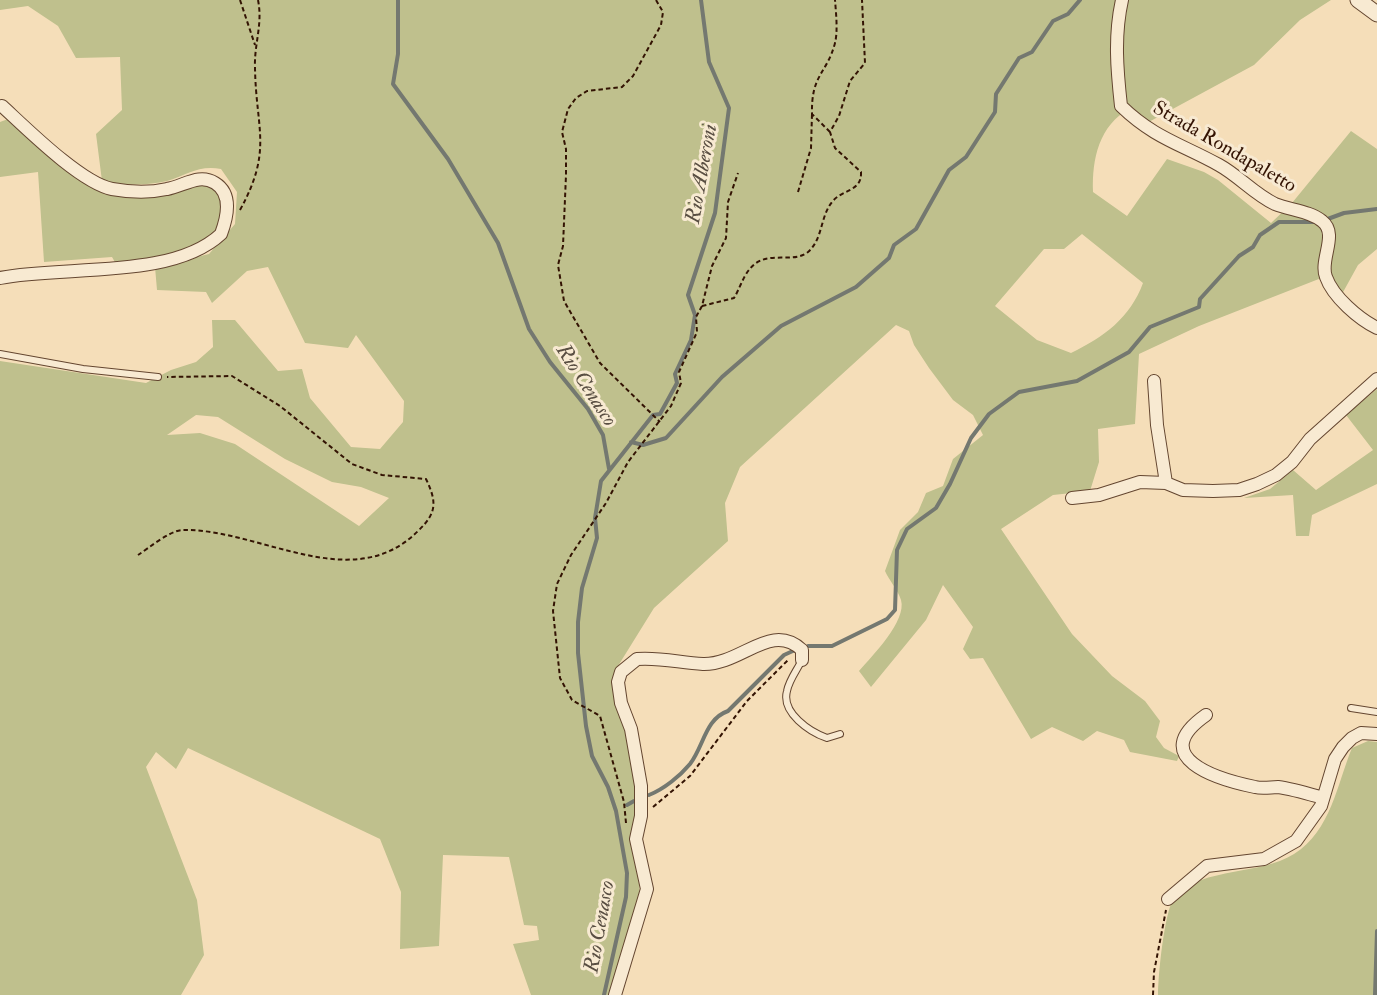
<!DOCTYPE html>
<html>
<head>
<meta charset="utf-8">
<style>
	body { margin:0 }
	canvas { display:block; background:#f5deb9 }
</style>
</head>
<body>
<canvas width="1377" height="995"></canvas>
<script>
const ctx = document.querySelector('canvas').getContext('2d');
ctx.lineJoin = 'round';
function fill(path, color) {
  ctx.fillStyle = color;
  ctx.fill(path, 'evenodd');
}
function trace(path, color, width, dash) {
  ctx.strokeStyle = color;
  ctx.lineWidth = width;
  ctx.lineCap = dash ? 'butt' : 'round';
  ctx.setLineDash(dash || []);
  ctx.stroke(path);
}
function drawText(font, color, halo, rows, align = 'center') {
  ctx.font = font + ' "IM FELL Double Pica",serif';
  ctx.lineWidth = 6;
  ctx.setLineDash([]);
  ctx.textBaseline = 'middle';
  ctx.strokeStyle = halo;
  ctx.fillStyle = color;
  for (const [text, x, y, turn = 0] of rows) {
    ctx.save();
    ctx.translate(x, y);
    ctx.rotate((+turn || 0) * Math.PI / 180);
    ctx.textAlign = isNaN(turn) ? turn : align;
    if (halo) ctx.strokeText(text, 0, 0);
    ctx.fillText(text, 0, 0);
    ctx.restore();
  }
}
fill(new Path2D(`
	M0 0H1331L1300 20 1254 65 1145 124 1130 108C1099 126 1092 158 1093 192L1127 216 1167 159 1204 172 1218 180 1271 223 1292 203 1351 131 1377 149V249L1358 265 1342 294 1329 275 1199 326 1139 354 1135 424 1098 429 1099 462 1090 491 1053 495 1001 529 1072 634 1112 676 1145 701 1160 721 1156 737 1164 748 1179 756 1177 761 1130 752 1124 740 1097 731 1083 741 1052 727 1031 739 983 658 970 659 963 649 973 627 943 585 926 620 871 687 859 671C872 656 907 621 901 600 898 590 889 580 885 571L900 530 918 512 926 493 943 486 953 459 983 435 973 415 953 400 929 368 914 345 909 331 896 325 740 467 725 503 728 541 654 608 618 666 615 682 627 729 638 794 633 827 640 893 611 995H531L513 944 539 940 537 926 524 925 509 857 443 855 439 946 400 949 401 892 380 839 188 748 176 769 156 752 146 767 197 900 204 955 181 995H0V361L146 383 171 370 196 362 213 347 212 320H235L278 371 302 369 310 398 351 447 380 449 403 422 404 401 356 335 348 348 305 343 268 267 247 271 212 303 206 292 157 290 155 267 209 254 235 224 237 192 221 169C198 165 188 175 167 181 146 186 123 185 102 181L96 134 122 110 120 57 76 58 58 26 28 6 0 10ZM1082 234 1143 283C1130 318 1104 337 1071 353L1037 340 995 306 1044 249H1064ZM196 415 218 417 285 459 332 482 361 487 389 498 359 526 235 444 200 433 167 435Z
	M8 119 98 188 200 183 213 187 223 201 219 231C189 256 154 259 116 264L112 257 44 262 38 172 0 177V122Z
	M1377 389V484L1312 515 1309 536H1296L1293 495 1244 498 1270 489 1293 470 1316 490 1373 450 1346 415Z
	M1368 741 1377 742V995H1158C1158 976 1164 915 1173 900 1185 881 1213 876 1233 872 1254 868 1276 865 1294 854 1331 831 1337 784 1352 748Z`), '#bfc08d');
trace(new Path2D(`
	M398 0V54L393 84 448 159 498 243 529 329 550 362 588 409 603 435 609 469
	M1325 220 1344 213 1377 209
	M631 442 643 445 666 438 722 377 781 326 856 287 889 258 894 245 916 229 949 170 966 157 995 112 996 94 1019 58 1032 52 1053 21 1068 14 1080 0
	M808 646H832L887 619 895 610 897 550 907 529 936 508 950 484 971 438 989 414 1019 392 1077 381 1129 352 1150 327 1199 307 1200 299 1239 256 1253 247 1260 235 1279 222H1318
	M649 795C664 789 680 776 690 764 704 746 705 719 728 711L784 655 795 650
	M627 805 634 801
	M604 995 626 897 627 873 616 811 608 787 592 756 586 726 578 653V622L582 588 597 538 595 518 601 481 653 415 660 414 677 383 675 374 691 340 695 315 688 295 715 213 729 108 709 62 701 0
	M1375 995 1377 931`), '#747870', 4);
const service = new Path2D(`
	M0 354 83 369 158 377
	M802 660C797 670 789 680 787 691 781 713 810 732 827 738L840 734
	M1351 708 1377 712`);
const minor = new Path2D(`
	M1122 0C1114 36 1117 70 1121 106 1154 138 1181 144 1219 165 1239 176 1254 194 1275 204 1290 210 1310 211 1322 221 1339 234 1319 260 1326 277 1333 297 1359 319 1377 328
	M0 278C63 265 172 280 221 234 227 218 233 194 215 183 199 173 184 186 167 189 149 193 129 192 112 189 81 183 26 128 2 106
	M1154 381 1157 425 1166 483
	M1072 498 1099 495 1140 482 1166 483 1183 490 1213 491 1239 490 1257 484 1276 475 1292 462 1310 439 1377 379
	M1206 715C1146 757 1216 779 1255 787 1263 789 1271 787 1278 787 1293 789 1309 794 1323 798
	M1168 899 1207 866 1264 859 1296 841 1321 806 1335 759 1343 747 1352 738 1361 733 1377 734
	M615 995 647 889 636 839 641 816V786L631 729 621 703 618 682 621 672 637 659C660 657 681 663 703 664 741 665 771 621 802 650V660`);
const tertiary = new Path2D(`
	M1358 0 1377 14`);
trace(service, '#644630', 8);
trace(minor, '#644630', 14);
trace(tertiary, '#644630', 17);
trace(new Path2D(`
	M240 0 255 45
	M656 0 663 12 661 25 633 76 622 87 587 91 576 98 568 109 562 132 566 149V175L563 246 558 265 564 301 600 363 660 422
	M830 132 812 114C811 74 827 74 835 43 838 31 836 13 835 0
	M798 192 811 148 812 114
	M240 210C273 150 256 130 255 68 254 44 263 24 258 0
	M702 306 734 298C739 290 743 277 749 270 765 248 791 265 808 252 823 239 820 217 832 202 842 189 862 192 861 172L835 148 830 132 839 116 850 81 865 63 862 0
	M138 555C149 548 169 531 182 530 259 528 352 597 418 531 437 513 437 502 426 479L382 475 352 464 280 406 232 376 167 377
	M653 807 690 776 747 701 789 659
	M626 823 624 802 600 716 572 700 560 678 553 611 557 584 571 555 606 503 628 462 671 406 681 383 679 372 697 332 696 317 702 306 712 266 726 238 728 202 738 173
	M1153 995 1154 972 1166 910`), '#331303', 2, [4.5, 3]);
trace(service, '#f8ead2', 6);
trace(minor, '#f8ead2', 12);
trace(tertiary, '#f8ead2', 15);
drawText('20px', '#331303', '#f8ead2', [
	["Strada Rondapaletto",1224,148,30]
]);
drawText('italic 21px', '#594e42', '#f8ead2', [
	["Rio Alberoni",703,174,-80],
	["Rio Cenasco",585,386,57],
	["Rio Cenasco",601,927,-80]
]);
</script>
</body>
</html>
